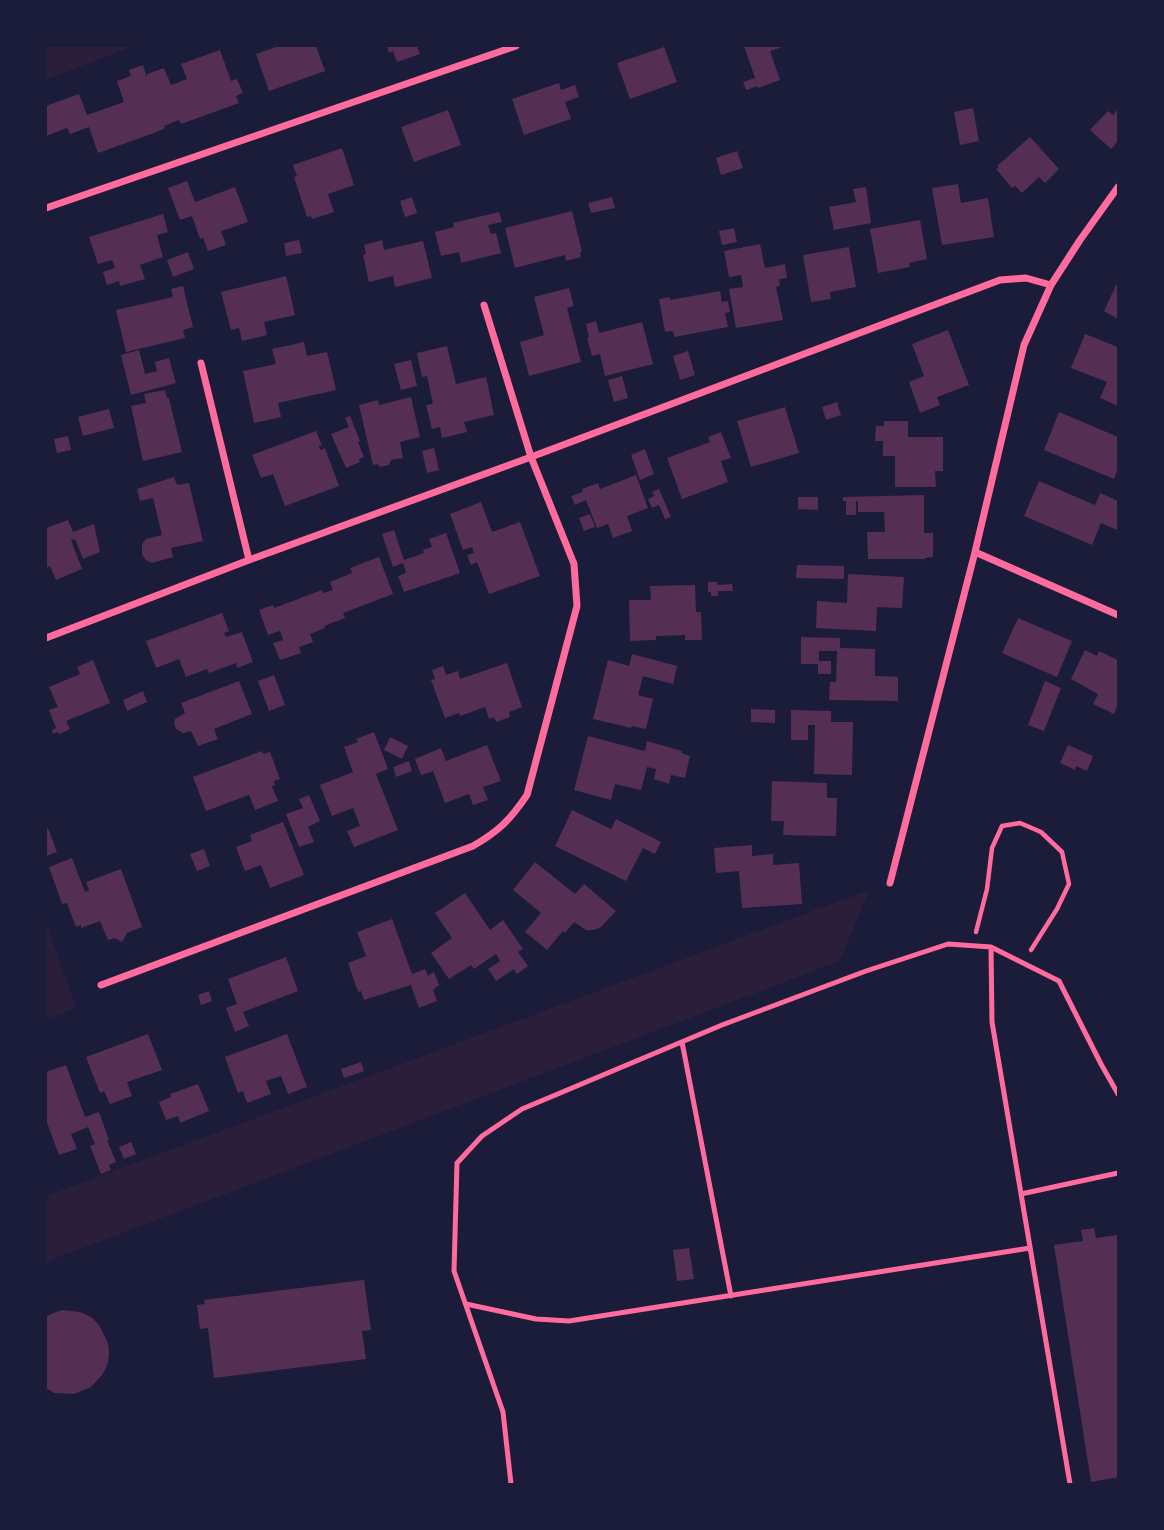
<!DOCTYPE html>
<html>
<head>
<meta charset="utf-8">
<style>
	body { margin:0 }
	#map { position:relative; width:1164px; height:1530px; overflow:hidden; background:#1b1b3a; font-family:Helvetica,sans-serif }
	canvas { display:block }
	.frame { position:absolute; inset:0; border:47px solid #1b1b3a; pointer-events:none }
</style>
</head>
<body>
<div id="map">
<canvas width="1164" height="1530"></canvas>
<div class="frame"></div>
</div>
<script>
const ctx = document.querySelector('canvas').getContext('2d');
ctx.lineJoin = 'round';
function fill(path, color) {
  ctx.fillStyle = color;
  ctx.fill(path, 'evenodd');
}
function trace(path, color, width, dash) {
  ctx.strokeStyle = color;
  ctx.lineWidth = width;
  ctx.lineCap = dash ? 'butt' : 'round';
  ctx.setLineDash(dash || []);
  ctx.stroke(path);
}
fill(new Path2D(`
	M46 46H133L46 80Z
	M869 890 840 961 46 1262V1196Z
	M46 921 76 1008 46 1019Z`), '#2a1e3b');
fill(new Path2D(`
	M279 46H316L325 71 269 91 256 54Z
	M387 46H417L420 54 397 62 393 51 389 53Z
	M744 46H785L770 51 780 80 758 88V86L746 90 743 82 755 78Z
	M664 47 677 82 630 99 617 63Z
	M220 50 231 81 237 79 243 93 236 96 239 103 181 124 179 120 164 126 165 128 154 133 98 153 89 127 70 134 67 128 46 136V106L79 94 87 115 124 102 117 81 131 76 129 70 143 65 147 78V74L164 68 171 85 187 79 181 64Z
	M559 83 561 90 575 85 579 97 565 102 571 119 524 135 512 99Z
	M973 108 979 141 960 145 954 112Z
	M1118 109V141L1111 149 1090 130 1108 111 1113 115Z
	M448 110 461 145 414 162 401 127Z
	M1030 137 1059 169 1045 183 1039 177 1022 193 1015 186 1012 188 996 169 999 168 997 166Z
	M342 148 354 185 328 194 334 212 312 219 311 216 307 217 294 177 297 176 293 165Z
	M737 151 743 168 721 175 716 158Z
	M187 181 195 202 235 187 248 222 221 231 226 245 208 251 203 238 200 239 192 216 180 220 168 188Z
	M958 184 961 203 988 198 994 237 942 245 932 188Z
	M866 187 871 223 834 230 829 207 856 202 853 189Z
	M412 197 417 213 405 217 400 201Z
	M612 197 615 208 591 213 588 203Z
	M572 211 582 252H580L581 257 566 261 565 255 515 268 505 228Z
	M499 212 502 222 488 225 491 234 496 233 501 253 461 263 459 252 441 256 435 232 454 227 453 223Z
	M163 214 168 232 157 235 163 257 140 265 145 279 120 286 119 281 107 285 103 272 115 268 112 260 98 264 89 237Z
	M920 220 927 259 909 263 910 267 878 273 870 229Z
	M734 228 737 242 722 245 719 231Z
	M299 240 302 253 286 256 284 243Z
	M382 240 384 250 423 241 432 278 395 287 393 276 369 282 363 255 366 254 364 245Z
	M760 244 765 268 785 264 787 278 779 279 780 286 776 287 783 320 736 328 729 289 743 287 741 275 729 277 724 251Z
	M849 247 856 287 830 292 831 299 811 302 803 255Z
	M188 252 194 269 173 277 167 260Z
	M286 276 295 315 264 322 267 335 242 341 239 328 231 330 221 292Z
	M1118 281V319L1104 311Z
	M183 286 193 327 183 330 185 338 126 352 116 310 173 297 171 289Z
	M569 288 574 306 567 308 581 362 529 376 520 342 544 335 534 297Z
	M720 291 722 302 728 301 730 312 725 313 728 327 674 337 673 331 665 332 659 299 670 297V300Z
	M596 321 599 333 642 322 653 364 605 376 600 354 592 356 587 338 589 337 586 324Z
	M948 330 969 385 937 397 940 405 920 413 909 382 924 376 912 344Z
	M1085 334 1118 347V406L1100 398 1107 382 1071 368Z
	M304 342 307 356 327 352 336 390 278 403 281 417 254 423 243 371 276 364 272 349Z
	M447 346 456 384 486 377 494 415 464 422 467 432 442 438 440 427 432 429 426 405 433 404 427 376 422 377 417 353Z
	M139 350 145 374 157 371 155 362 169 358 176 383 131 395 121 355Z
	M688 351 695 375 680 380 673 356Z
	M411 360 417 386 401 390 394 364Z
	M622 376 628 398 614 402 608 380Z
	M165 390 167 398H169L182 452 143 461 131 406 146 403 144 394Z
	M411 397 420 437 400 442 403 458 391 460 389 465 380 467 378 464 373 465 359 405 378 400 379 405Z
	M837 402 841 415 826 420 822 407Z
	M785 407 799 453 751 467 737 421Z
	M109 409 114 428 83 436 78 417Z
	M1059 412 1118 437V468L1114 479 1044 450Z
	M350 416 360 441 358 442 364 457 359 459 360 462 346 468 331 434 349 427 345 418Z
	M884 421H908V437H943V471H935L936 487H895V456H883V441H875L876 426H884Z
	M316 431 322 445 319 446 320 450 325 448 339 486 285 506 273 474 261 478 252 455Z
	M721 432 731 458 721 461 728 482 682 499 667 458 710 442 708 437Z
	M68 436 71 450 57 453 54 439Z
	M434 448 439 470 427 473 422 451Z
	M645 449 654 474 640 480 631 455Z
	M636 475 648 508 627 516 632 531 613 538 608 524 597 528 586 500 575 505 571 496 583 492 582 489 598 483 600 489Z
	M174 477 177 485 189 483 203 541 171 548 173 557 152 563 146 560 142 555V544L146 539 162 535 153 498 140 501 137 489Z
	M1039 481 1095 505 1100 493 1118 501 1117 530 1101 523 1092 545 1024 516Z
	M659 489 671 517 665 519 659 505 652 508 648 499 654 496 652 492Z
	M924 495V533H933V557L925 558V559H868L867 532H885L884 512H858V501H856V515H846V501H843V497Z
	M798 497H818V510L798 509Z
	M481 502 492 532 520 522 540 576 489 594 477 562 471 565 467 555 474 553 472 547 463 550 450 514Z
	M590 514 595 527 584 531 579 518Z
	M68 520 73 532 94 524 100 552 83 559 75 539 71 540 82 569 56 580 50 566 46 568V528Z
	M394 530 404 560 424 553 423 550 432 547 429 539 446 533 460 573 404 592 398 576 406 573 403 563 393 567 382 534Z
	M379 557 393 594 343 613 345 618 324 626 325 628 310 634 313 642 299 647 301 653 280 660 273 643 283 640 280 631 268 635 259 610 273 605 274 608 322 590 323 593 333 590 330 582 352 573 350 568Z
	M797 565 844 566V579L796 578Z
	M848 574 904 577 902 608 877 607 876 631 816 628 817 601 847 603Z
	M708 582H717V585L732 584 733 591H718V596H711V592H708Z
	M695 585 696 612H701L702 640H685V635L656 636V640L630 641 629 600H651L650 586Z
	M222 613 229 631 224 633 226 637 242 632 253 662 237 668 236 663 209 673 207 669 186 677 179 659 156 668 146 641Z
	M1018 618 1072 641 1057 677 1002 653Z
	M801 637 840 638V648L875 649V676L898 677V701L829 700 830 682H836L837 651H819V661H831V674H818V664H801Z
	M1085 650 1097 656 1099 651 1118 660V704L1114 714 1093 704 1098 694 1071 679Z
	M632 654 677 666 673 684 643 676 638 695 653 699 646 729 632 726 631 728 593 719 608 660 629 666Z
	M93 660 110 703 66 721 70 729 59 734 58 732 53 734 52 730 56 728 49 710 58 707 49 687 80 674 77 667Z
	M507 663 522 707 509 712 510 717 496 722 494 717 489 719 485 707 460 716 459 713 445 718 431 680 435 679 432 670 443 666 446 675 458 671 460 679Z
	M274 675 285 705 269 711 258 681Z
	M239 681 252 714 214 729 218 739 198 746 191 731 183 733 176 729 174 723 175 719 185 713 181 703Z
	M1045 681 1061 688 1044 731 1028 725Z
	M143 691 147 702 127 711 123 700Z
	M751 709 775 710V723L751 722Z
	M791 710 831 711V722H853L852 775 814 774 815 725H808V740H791Z
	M374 732 388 769 376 774 398 830 354 847 347 831 360 826 353 808 332 816 320 785 353 772 344 747 358 742 356 739Z
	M588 736 645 751 647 741 682 751 681 753 690 756 685 778 671 775 669 784 654 779 656 769 647 767 641 790 615 784 611 800 574 790Z
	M390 737 408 746 402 759 384 750Z
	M487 745 501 781 483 787 488 800 473 805 469 794 445 803 433 771 421 775 415 759 441 748 446 761Z
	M1068 745 1093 756 1087 771 1076 766 1075 770 1060 763Z
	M262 751 263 754 270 752 280 779 274 781 275 785 272 786 278 801 255 810 249 795 206 811 193 777Z
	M409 761 412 771 396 777 393 767Z
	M772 781 827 783V798H837L836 836 783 835 784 821H771Z
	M309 795 320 821 308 827 314 842 299 847 286 814 303 808 299 799Z
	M572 810 611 829 616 819 661 842 655 854 643 848 626 881 555 846Z
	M283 822 304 875 270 888 261 865 245 871 236 847 252 841 250 835Z
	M48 828 57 852 46 856V829Z
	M752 845V856L773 854V865L799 863 802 904 742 908 739 871 716 873 714 848Z
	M204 849 210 866 197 871 190 854Z
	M72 858 85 892 89 890 86 882 121 869 142 927 127 933 122 942 115 938 108 940 100 921 81 928V925L76 927 67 903 62 904 49 867Z
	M535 862 575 894 584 884 616 911 601 927 594 930H586L574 922 565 933 563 931 547 950 525 932 541 913 513 890Z
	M465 893 490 930 503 920 523 949 518 952 528 966 517 974 514 969 496 981 488 969 500 961 496 954 474 969 471 965 449 979 431 953 452 938 435 913Z
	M392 919 412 974 425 969 428 976 434 972 439 985 433 990 437 1001 419 1008 411 985 364 1000 361 991 358 992 348 963 366 956 357 932Z
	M286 957 298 991 243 1012 249 1026 235 1032 226 1008 237 1004 228 979Z
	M209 991 212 1001 201 1005 198 995Z
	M148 1034 162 1070 127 1082 132 1096 110 1104 104 1091 100 1093 86 1057Z
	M287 1034 307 1087 288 1094 281 1076 266 1081 271 1094 247 1103 243 1091 238 1093 225 1057Z
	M361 1062 364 1071 344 1078 341 1069Z
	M66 1065 85 1117 99 1112 109 1140H107L116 1162 109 1165 111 1170 101 1174 90 1146 95 1144 88 1127 71 1134 77 1149 59 1155 46 1120V1072Z
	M198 1084 209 1111 180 1123 178 1116 166 1120 159 1102 171 1097 170 1094Z
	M131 1142 136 1154 124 1159 119 1147Z
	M1094 1228 1096 1238 1118 1235V1477L1091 1482 1054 1245 1083 1241 1081 1230Z
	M689 1248 694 1279 677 1281 673 1250Z
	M364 1280 371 1330 362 1331 366 1359 214 1378 208 1328 200 1329 197 1305 205 1304 204 1300Z
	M62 1310 80 1312 91 1317 99 1325 108 1343 109 1353 108 1363 103 1374 91 1387 74 1394 54 1393 46 1388V1316Z`), '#542f53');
trace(new Path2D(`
	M976 932 987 889 992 848 1002 826 1020 823 1041 832 1062 852 1069 884 1057 909 1031 950`), '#ff6b9d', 4.5);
trace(new Path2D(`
	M991 947 1059 981 1101 1064 1118 1094
	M682 1042 731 1296
	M1021 1194 1118 1173
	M466 1304 536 1319 569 1321 1030 1248
	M511 1484 503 1412 454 1271 457 1163 482 1136 522 1109 722 1025 866 971 948 944 991 947 992 1022 1070 1484`), '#ff6b9d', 5);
trace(new Path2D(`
	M46 208 516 46
	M201 363 249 560
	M975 552 1118 615
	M46 638 249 560 531 457 1000 280 1026 278 1051 285
	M890 883 975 552 1024 345 1051 285 1080 240 1118 187
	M101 985 473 846C499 831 510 820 527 795L577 606 574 564 531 457 484 305`), '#ff6b9d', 7);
</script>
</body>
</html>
